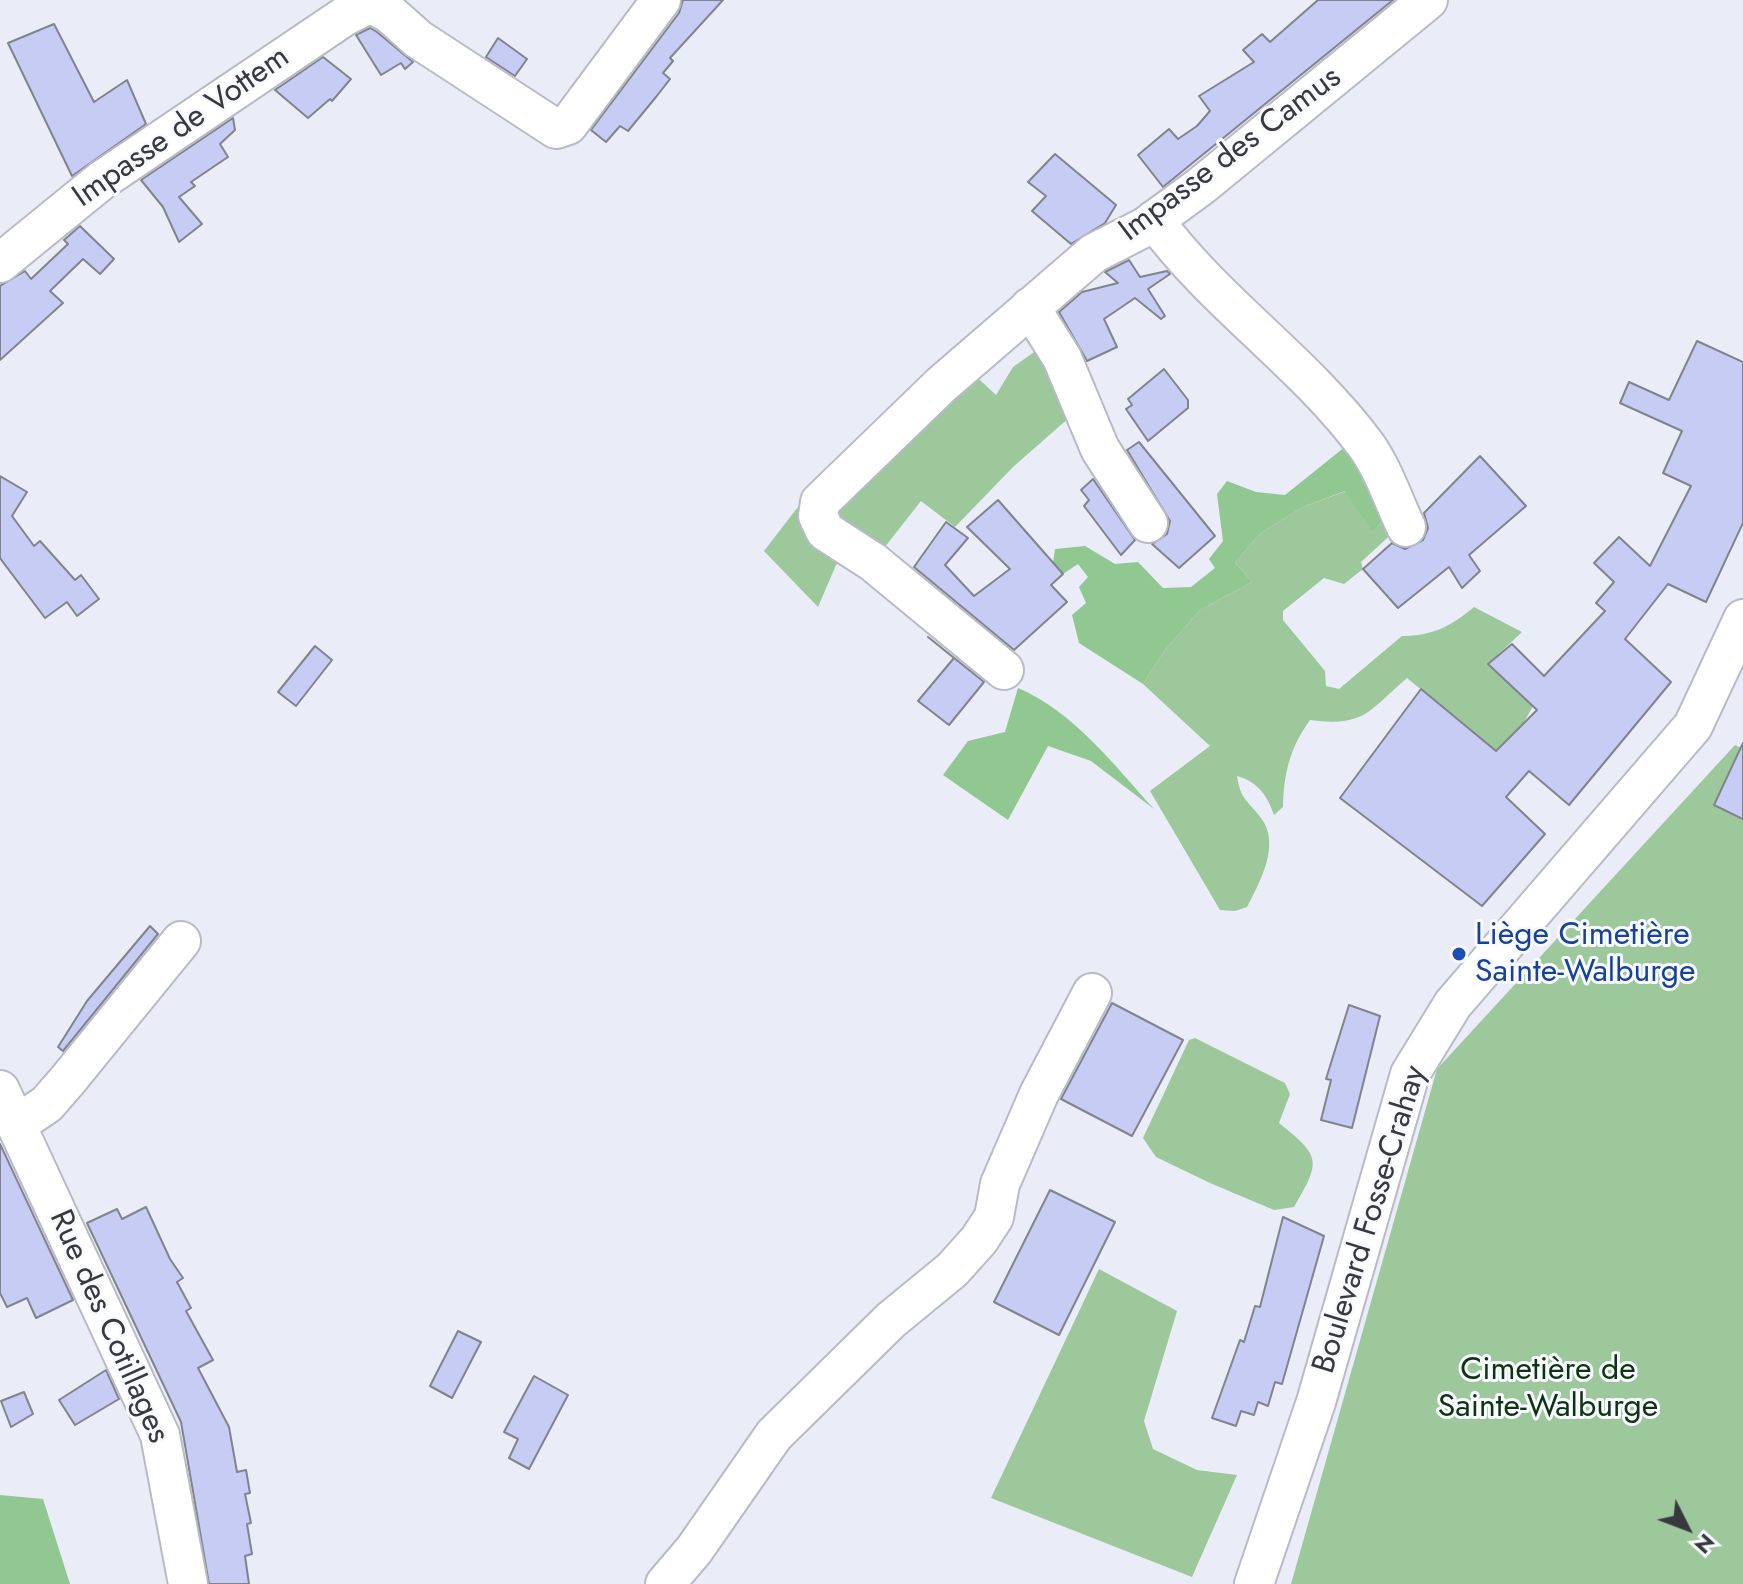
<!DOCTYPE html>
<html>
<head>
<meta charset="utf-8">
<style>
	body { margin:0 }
	#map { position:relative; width:1743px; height:1584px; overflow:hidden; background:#eaecf8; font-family:Jost,sans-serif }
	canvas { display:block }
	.north { position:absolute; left:1647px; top:1488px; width:80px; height:80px; -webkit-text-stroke:6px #f9faff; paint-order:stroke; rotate:132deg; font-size:22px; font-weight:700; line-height:32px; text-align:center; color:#38393d }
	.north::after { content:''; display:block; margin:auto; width:28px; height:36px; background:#38393d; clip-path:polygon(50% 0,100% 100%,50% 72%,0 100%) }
</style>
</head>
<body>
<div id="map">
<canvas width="1743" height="1584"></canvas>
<div class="north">N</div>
</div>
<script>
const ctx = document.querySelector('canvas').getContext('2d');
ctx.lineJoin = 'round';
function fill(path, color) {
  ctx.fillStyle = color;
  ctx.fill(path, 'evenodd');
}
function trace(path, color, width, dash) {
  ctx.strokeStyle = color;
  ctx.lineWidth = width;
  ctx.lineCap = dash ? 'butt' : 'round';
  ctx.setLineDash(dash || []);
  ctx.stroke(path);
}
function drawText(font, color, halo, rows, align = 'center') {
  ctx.font = font + ' Jost,sans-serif';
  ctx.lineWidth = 6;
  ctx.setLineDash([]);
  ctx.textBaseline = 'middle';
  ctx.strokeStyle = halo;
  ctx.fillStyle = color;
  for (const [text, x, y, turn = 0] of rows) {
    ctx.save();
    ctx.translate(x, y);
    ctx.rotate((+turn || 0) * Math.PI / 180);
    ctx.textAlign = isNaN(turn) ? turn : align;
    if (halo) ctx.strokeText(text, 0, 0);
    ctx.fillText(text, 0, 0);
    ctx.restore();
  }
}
fill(new Path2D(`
	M1047 343 1079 409 1013 467 955 527 921 501 877 557 841 532 833 500 968 369 996 395 1013 367Z
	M1346 491 1372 533 1388 515 1397 529 1361 562 1363 569 1344 584 1324 578 1283 611V620L1325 671 1326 686 1339 689 1402 636C1433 636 1451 626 1474 607L1522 632 1488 664 1533 706 1523 724 1496 751 1407 678C1368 712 1364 727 1310 720 1290 748 1284 772 1283 807L1274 815C1267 795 1258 782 1237 776 1241 801 1247 799 1261 818 1281 844 1260 882 1247 907L1235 911 1220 910 1150 791 1210 746 1143 684 1164 651 1200 610 1252 582 1235 562 1262 532 1303 507Z
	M801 503 843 558 836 565 818 607 764 551Z
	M1735 745 1743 749V1584H1291L1437 1069Z
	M1195 1038 1285 1083 1290 1094 1279 1123C1320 1156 1322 1160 1294 1207L1274 1210 1210 1183 1156 1157 1143 1138 1189 1040Z
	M1099 1269 1177 1311 1144 1421 1153 1449 1197 1470 1237 1475 1192 1577 991 1498Z`), '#9cc89b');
fill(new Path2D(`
	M1351 442 1388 515 1372 533 1345 491 1303 507 1262 532 1235 562 1252 582 1200 610 1164 651 1143 684 1079 643 1072 615 1086 603 1079 587 1088 577 1078 564 1063 574 1053 563 1055 549 1085 546 1115 564 1138 562 1163 588 1191 587 1215 568 1209 559 1223 541 1217 494 1227 481 1256 492 1285 495Z
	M1018 688C1074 712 1114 765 1154 809L1091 761 1048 746 1008 820 943 775 968 741 1005 732Z
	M0 1495 43 1499 70 1584H0Z`), '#91c790');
const building = new Path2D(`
	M683 0H723L670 58 673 61 663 73 670 79 656 97 628 131 620 126 606 142 591 130 679 13Z
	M1318 0H1393L1163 187 1138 155 1169 129 1178 139 1197 126 1210 111 1199 96 1254 62 1243 50 1262 34 1270 42Z
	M54 24 94 102 127 80 146 124 72 176 8 43Z
	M370 28 377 32 413 62 405 69 401 63 381 75 356 35Z
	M498 38 527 59 515 76 486 57Z
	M323 57 351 79 332 101 330 99 308 118 275 90Z
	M233 118 235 130 220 144 228 157 191 182 195 186 179 197 202 224 179 242 163 207 141 180Z
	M1055 154 1116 205 1105 223 1071 244 1032 211 1046 196 1028 182Z
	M80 226 114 259 100 274 83 259 50 291 63 303 0 360V286L25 271 31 279 68 244 64 240Z
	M1129 260 1140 277 1167 271 1170 274 1148 289 1165 316 1161 319 1135 298 1104 319 1117 347 1087 361 1059 312 1082 292 1118 283 1105 272Z
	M1697 341 1743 362V523L1706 602 1668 584 1625 639 1671 682 1569 805 1529 771 1506 797 1545 834 1482 906 1340 798 1421 689 1496 751 1537 710 1488 664 1512 644 1544 676 1605 611 1596 603 1614 582 1594 563 1619 537 1650 566 1691 486 1663 473 1682 431 1620 403 1629 382 1669 400Z
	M1164 369 1188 400V408L1148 441 1126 409 1132 405 1128 399Z
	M1139 442 1215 536 1179 568 1152 544 1167 534 1170 521 1127 450Z
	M1480 456 1526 506 1469 555 1480 571 1462 588 1449 567 1398 608 1363 569 1392 543 1405 549 1423 540 1428 528 1424 513Z
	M0 476 27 492 12 516 34 546 40 541 75 580 81 575 99 599 77 616 67 602 45 618 0 558Z
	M1093 479 1135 540 1121 555 1084 506 1089 500 1081 490Z
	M998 500 1063 574 1051 585 1067 602 1014 650 914 567 946 522 968 538 945 565 974 596 1010 569 967 527Z
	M928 637 984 682 949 725 918 701 954 658Z
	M315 646 332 660 296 706 278 692Z
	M1743 743V819L1714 805Z
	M150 926 158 934 63 1051 58 1047 87 1001Z
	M1112 1003 1183 1040 1132 1136 1061 1099Z
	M1349 1005 1380 1016 1352 1128 1321 1120 1331 1080 1326 1079Z
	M0 1144 73 1300 36 1318 27 1298 7 1307 0 1293Z
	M1050 1190 1115 1222 1059 1335 994 1302Z
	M146 1207 170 1259 183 1278 177 1282 191 1308 186 1311 213 1360 198 1368 229 1427 237 1472 246 1470 250 1493 245 1494 251 1523 247 1524 252 1554 245 1556 249 1584H209L181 1422 87 1223 117 1209 122 1219Z
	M1283 1217 1324 1236 1282 1384 1275 1382 1268 1406 1258 1402 1254 1415 1241 1411 1236 1426 1212 1418 1240 1340 1244 1342 1255 1306 1260 1307Z
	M458 1331 481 1342 452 1398 430 1386Z
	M106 1370 119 1399 75 1425 59 1400Z
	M534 1376 568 1395 529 1469 509 1458 518 1439 504 1432Z
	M24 1392 33 1414 11 1427 1 1401Z`);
fill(building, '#c7ccf4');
trace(building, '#81838d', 2);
const minor = new Path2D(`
	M371 3 390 14 418 39 556 129 568 125 661 0
	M1154 220C1215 303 1304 362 1365 444 1383 468 1393 500 1406 527
	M0 263 102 180 345 16 376 0
	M1030 307 1062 358 1100 449 1148 523
	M1004 670 873 562 825 531 818 516 820 502 941 385 1094 253 1145 227 1201 186 1428 0
	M0 1090 160 1435 188 1584
	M16 1125 47 1104 67 1081 181 941
	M665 1584 694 1550 774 1435 891 1320 952 1270 979 1240 994 1217 1000 1184 1039 1094 1092 993
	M1254 1584 1316 1402 1410 1074 1453 1004 1693 726 1743 619`);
trace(minor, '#b8bac5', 42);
trace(minor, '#fff', 38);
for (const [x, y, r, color] of [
	[1459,954,8,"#1a4fb4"]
]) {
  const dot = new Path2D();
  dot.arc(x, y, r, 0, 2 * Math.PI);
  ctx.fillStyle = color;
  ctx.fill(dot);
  trace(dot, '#f9faff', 3);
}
drawText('32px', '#38393d', '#f9faff', [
	["Impasse de Vottem",182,128,-35],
	["Impasse des Camus",1231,155,-37],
	["Boulevard Fosse-Crahay",1371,1220,-73],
	["Rue des Cotillages",108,1327,66]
]);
drawText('32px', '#164399', '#f9faff', [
	["Liège Cimetière",1475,936],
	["Sainte-Walburge",1475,973]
], 'left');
drawText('32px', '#0d3410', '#f9faff', [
	["Cimetière de",1548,1371],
	["Sainte-Walburge",1548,1408]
]);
</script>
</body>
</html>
